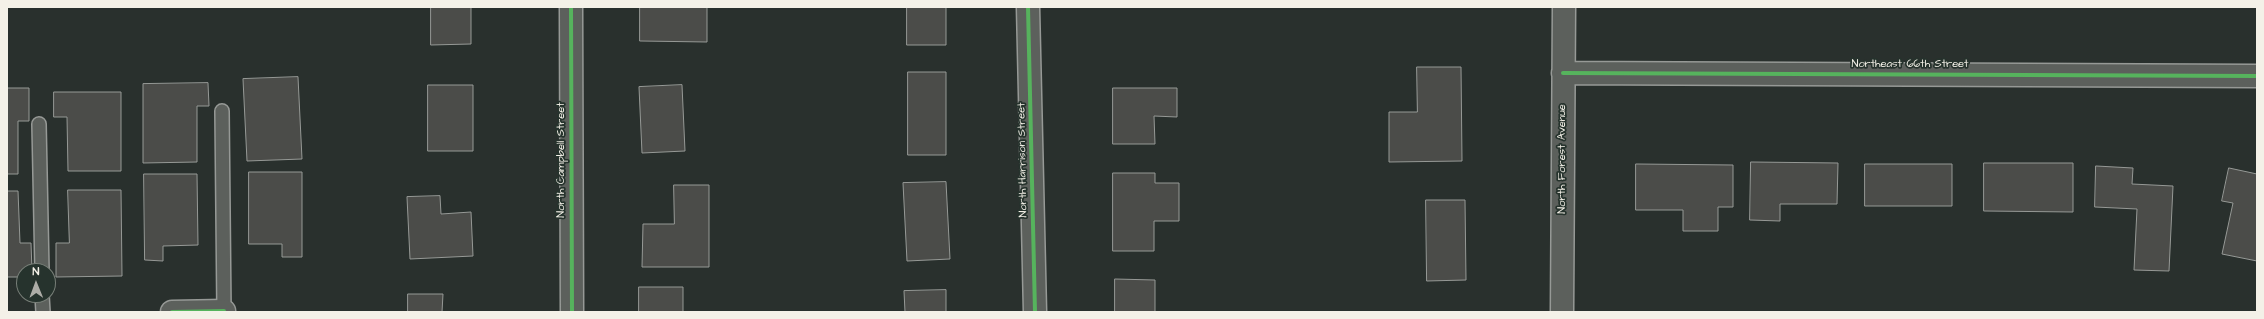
<!DOCTYPE html>
<html>
<head>
<meta charset="utf-8">
<style>
	body { margin:0 }
	#map { position:relative; width:2264px; height:319px; overflow:hidden; background:#29302d; font-family:"Architects Daughter",sans-serif }
	canvas { display:block }
	.frame { position:absolute; inset:0; border:8px solid #f4f1e8; pointer-events:none }
	.north { position:absolute; left:16px; top:263px; width:40px; height:40px; box-sizing:border-box; background:#26332d; border:1px solid #787f78; border-radius:50%; rotate:359deg; font-size:11px; font-weight:700; line-height:16px; text-align:center; color:#f4f1e8 }
	.north::after { content:''; display:block; margin:auto; width:14px; height:18px; background:#adada7; clip-path:polygon(50% 0,100% 100%,50% 72%,0 100%) }
</style>
</head>
<body>
<div id="map">
<canvas width="2264" height="319"></canvas>
<div class="frame"></div>
<div class="north">N</div>
</div>
<script>
const ctx = document.querySelector('canvas').getContext('2d');
ctx.lineJoin = 'round';
function fill(path, color) {
  ctx.fillStyle = color;
  ctx.fill(path, 'evenodd');
}
function trace(path, color, width, dash) {
  ctx.strokeStyle = color;
  ctx.lineWidth = width;
  ctx.lineCap = dash ? 'butt' : 'round';
  ctx.setLineDash(dash || []);
  ctx.stroke(path);
}
function drawText(font, color, halo, rows, align = 'center') {
  ctx.font = font + ' "Architects Daughter",sans-serif';
  ctx.lineWidth = 3.5;
  ctx.setLineDash([]);
  ctx.textBaseline = 'middle';
  ctx.strokeStyle = halo;
  ctx.fillStyle = color;
  for (const [text, x, y, turn = 0] of rows) {
    ctx.save();
    ctx.translate(x, y);
    ctx.rotate((+turn || 0) * Math.PI / 180);
    ctx.textAlign = isNaN(turn) ? turn : align;
    if (halo) ctx.strokeText(text, 0, 0);
    ctx.fillText(text, 0, 0);
    ctx.restore();
  }
}
const building = new Path2D(`
	M431 7H471V44L431 45Z
	M640 7H707V42L640 41Z
	M907 7H946V45H907Z
	M1417 67H1461L1462 161 1389 162V112H1417Z
	M908 72H946V155H908Z
	M298 77 302 159 247 161 243 79Z
	M208 83 209 106H197V162L143 163V84Z
	M428 85H473V151H428Z
	M682 85 685 151 642 153 639 87Z
	M7 88H29V121H18V174H7Z
	M1113 88H1177V117L1154 116 1155 144H1113Z
	M54 92H121V171H68L67 117H54Z
	M1751 162 1838 163 1837 204H1780V221L1750 220Z
	M1984 163H2073V212L1984 211Z
	M1636 164 1733 165V207H1718V231H1683V210H1636Z
	M1865 164H1952V206H1865Z
	M2096 166 2133 168 2132 184 2173 186 2169 271 2134 270 2137 209 2095 207Z
	M2229 168 2257 174V261L2222 254 2233 203 2222 201Z
	M249 172H302V257H282V244H249Z
	M1113 173H1155V183H1179V221H1154V251H1113Z
	M144 174H197L198 245 163 246V261L145 260Z
	M946 182 950 259 907 261 903 183Z
	M674 185H709V267H642L643 224H674Z
	M68 190H121L122 276 56 277V243H69Z
	M7 191H18L20 243H31L32 271H24V277H7Z
	M440 196 441 214 471 212 473 256 410 259 407 197Z
	M1426 200H1465L1466 280 1427 281Z
	M1115 279 1155 280V312H1115Z
	M639 287H683V312H639Z
	M946 290V312H905L904 291Z
	M408 294H443L442 312H408Z`);
fill(building, '#4b4c49');
trace(building, '#969996', 1);
const service = new Path2D(`
	M222 111 224 312
	M39 124 42 271
	M42 295 43 312`);
const minor = new Path2D(`
	M571 7 572 312
	M1028 7 1035 312
	M1563 73 2257 76
	M172 312 224 311
	M1562 312 1564 7`);
trace(service, '#969996', 16);
trace(minor, '#969996', 25);
trace(service, '#5c605c', 13);
trace(minor, '#5c605c', 22);
trace(new Path2D(`
	M571 7 572 312
	M1028 7 1035 312
	M1563 73 2257 76
	M172 312 224 311`), '#56b35d', 4);
drawText('11px', '#f4f1e8', '#26332d', [
	["Northeast 66th Street",1910,65],
	["North Forest Avenue",1563,159,-90],
	["North Campbell Street",562,160,-90],
	["North Harrison Street",1023,160,-91]
]);
</script>
</body>
</html>
